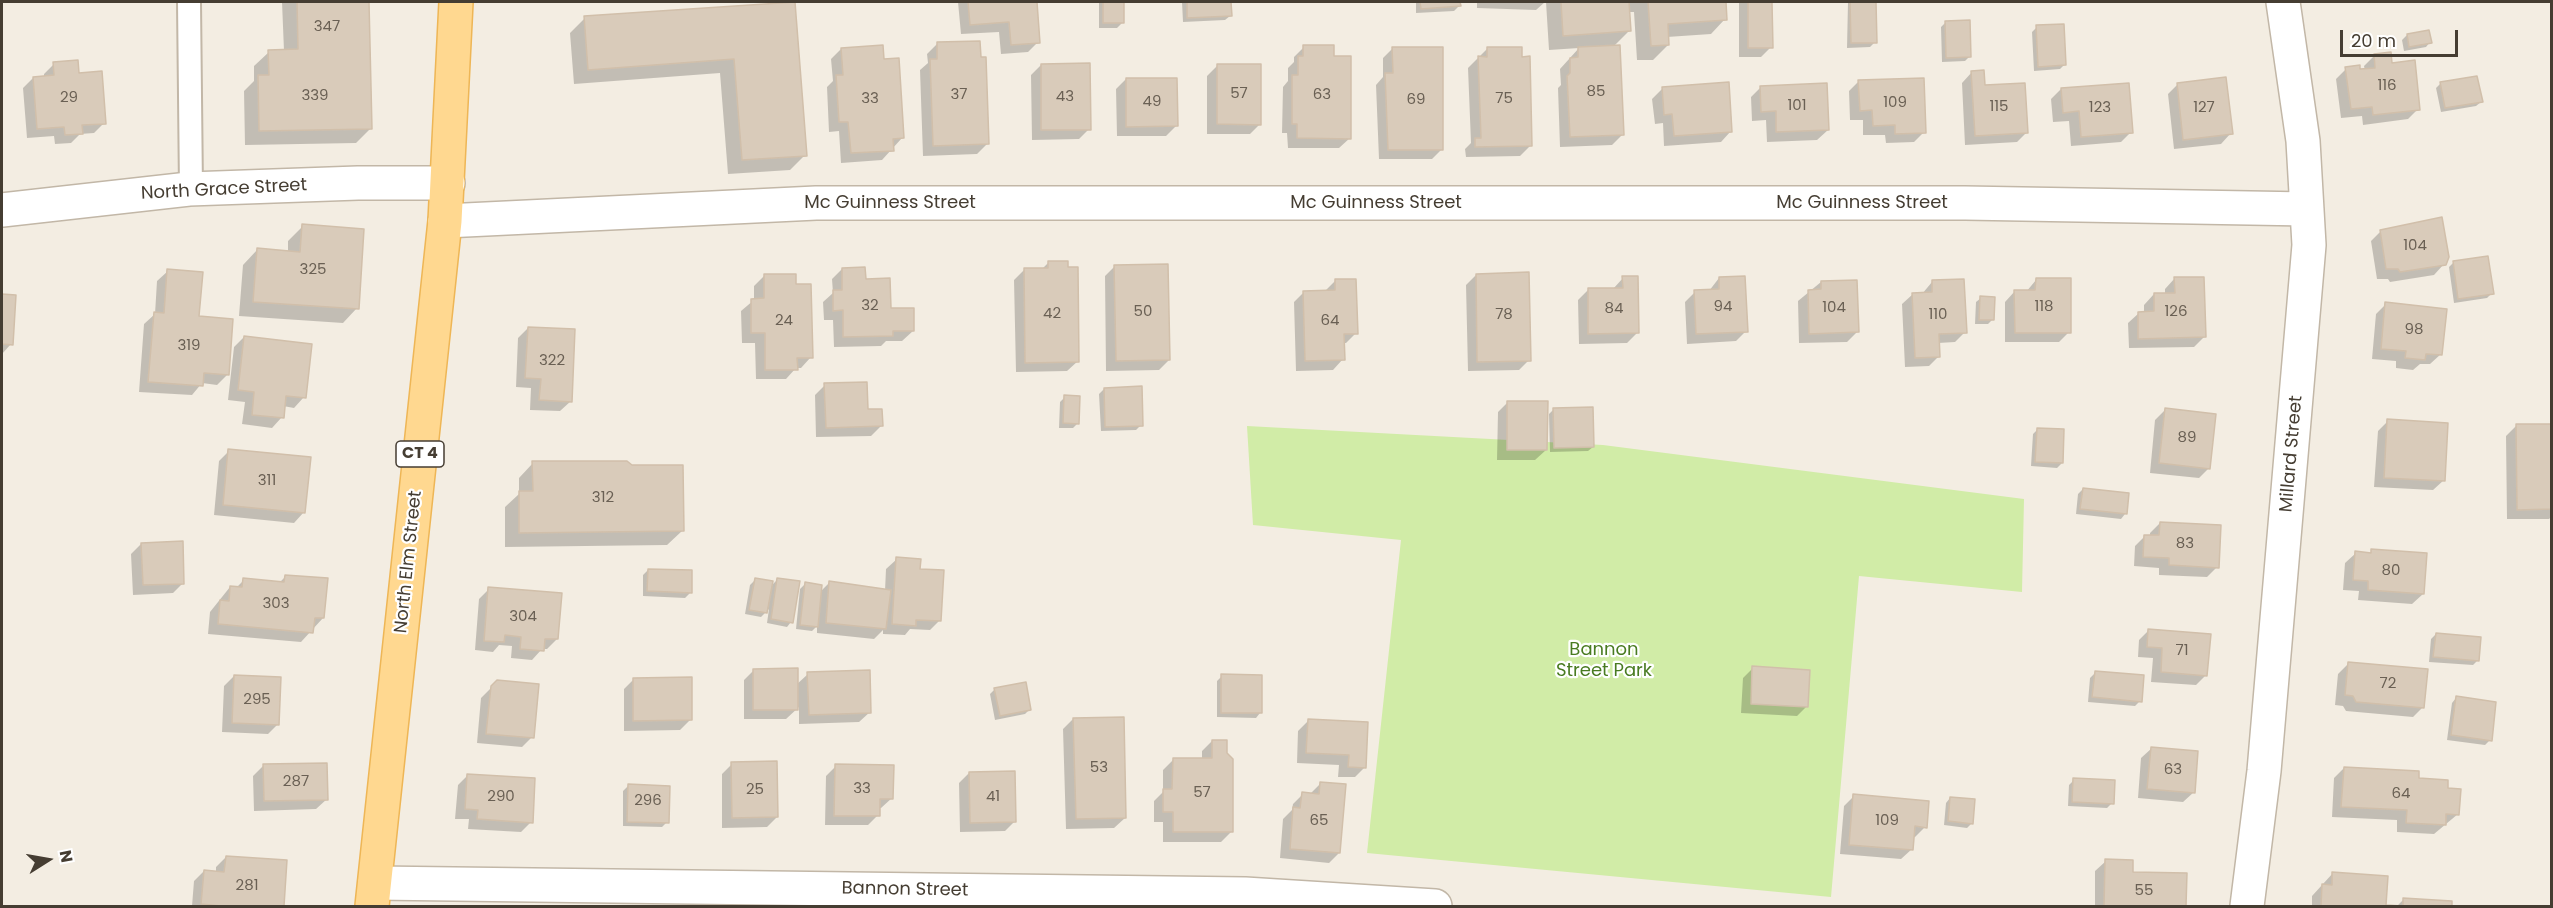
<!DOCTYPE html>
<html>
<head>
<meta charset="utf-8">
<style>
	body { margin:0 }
	#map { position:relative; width:2553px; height:908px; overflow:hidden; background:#f3ede2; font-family:Poppins,sans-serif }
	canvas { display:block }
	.frame { position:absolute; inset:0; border:3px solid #453d32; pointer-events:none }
	.north { position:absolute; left:18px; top:830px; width:60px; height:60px; -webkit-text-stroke:4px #fff; paint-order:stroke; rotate:79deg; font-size:16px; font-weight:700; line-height:24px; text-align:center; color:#453d32 }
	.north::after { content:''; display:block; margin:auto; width:21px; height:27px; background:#453d32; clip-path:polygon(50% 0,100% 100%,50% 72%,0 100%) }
	.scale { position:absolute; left:2340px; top:30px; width:118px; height:27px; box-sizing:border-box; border:3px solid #453d32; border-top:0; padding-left:8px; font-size:18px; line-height:21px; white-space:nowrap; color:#453d32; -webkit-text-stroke:4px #fff; paint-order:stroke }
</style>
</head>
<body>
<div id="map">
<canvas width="2553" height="908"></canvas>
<div class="frame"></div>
<div class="north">N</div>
<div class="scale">20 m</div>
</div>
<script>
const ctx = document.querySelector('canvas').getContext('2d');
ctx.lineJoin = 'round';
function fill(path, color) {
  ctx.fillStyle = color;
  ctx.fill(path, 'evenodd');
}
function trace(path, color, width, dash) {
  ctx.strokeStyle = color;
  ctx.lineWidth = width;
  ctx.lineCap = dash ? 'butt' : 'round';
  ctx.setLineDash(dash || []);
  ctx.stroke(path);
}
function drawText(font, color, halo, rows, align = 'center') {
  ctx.font = font + ' Poppins,sans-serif';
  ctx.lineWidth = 4.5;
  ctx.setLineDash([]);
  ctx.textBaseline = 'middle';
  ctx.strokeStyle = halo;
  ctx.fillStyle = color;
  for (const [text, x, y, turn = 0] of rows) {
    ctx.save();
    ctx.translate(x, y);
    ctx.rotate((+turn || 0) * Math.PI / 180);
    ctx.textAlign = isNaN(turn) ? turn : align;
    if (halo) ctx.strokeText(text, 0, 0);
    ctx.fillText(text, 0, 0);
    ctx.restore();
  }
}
fill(new Path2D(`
	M1247 426 1603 445 2024 499 2022 592 1859 576 1831 897 1367 853 1401 540 1253 525Z`), '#d1eca7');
fill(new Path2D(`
	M282 2H333L371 128 356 143 245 145 244 91 254 81V66L269 52 284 51Z
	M793 2 805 155 790 170 728 174 720 73 574 84 570 33 585 18Z
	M958 2H1005V3L1036 2 1038 42 1028 52 1001 54 999 32 961 34Z
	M1099 2H1122V23L1117 28H1099Z
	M1182 2H1229L1230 16 1225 20 1183 22Z
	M1416 2H1459V6L1454 11 1416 13Z
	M1477 2H1545L1536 10 1477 8Z
	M1546 2H1724L1725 19 1711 34 1667 37 1668 45 1653 60H1637L1634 12H1628L1629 31 1613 47 1622 135 1612 145 1560 147 1558 88 1561 85 1560 69 1579 48 1549 50Z
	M1739 2H1770L1771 47 1761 57H1739Z
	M1848 2H1874L1875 42 1870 47 1847 48Z
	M1946 22 1970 56 1965 61 1942 62 1941 27Z
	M2037 27 2065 64 2060 69 2034 71 2032 32Z
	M2407 35 2430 42 2426 47 2404 51 2402 40Z
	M937 44 987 144 977 154 923 156 920 70 928 63 927 54Z
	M1304 47 1350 138 1339 148H1288L1287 133H1282L1283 87 1288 81V68L1294 62V57Z
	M1393 48 1442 149 1432 159H1379L1376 85 1383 77V58Z
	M1488 48 1530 146 1520 156 1466 157 1465 149 1471 143 1468 68Z
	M841 49 883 61 902 138 882 160 841 163 839 131 829 132 827 87 833 81 831 59Z
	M2374 56 2391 65 2418 109 2408 119 2363 125 2362 116 2341 118 2336 79 2346 69 2365 71 2364 66Z
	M54 64 78 74 104 123 94 133 80 134 71 143 55 144 54 136 27 138 23 88 33 78 44 77V74Z
	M1041 65 1089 129 1079 139 1032 140 1031 75Z
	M1217 66 1260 124 1250 134H1207V76Z
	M1972 72 2027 132 2017 142 1965 145 1962 83Z
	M1126 79 1176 126 1166 136H1117L1116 89Z
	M1859 81 1924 132 1914 142 1886 143 1885 135H1863V120H1850L1849 91Z
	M2441 83 2481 102 2476 106 2441 112 2436 88Z
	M2178 84 2231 133 2221 144 2174 149 2168 94Z
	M1761 87 1828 130 1817 140 1767 142 1766 120 1752 121 1751 97Z
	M1662 89 1731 131 1721 142 1664 146 1663 123 1655 124 1652 99Z
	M2061 89 2131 132 2121 142 2071 146 2069 121 2053 122 2051 99Z
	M303 226 357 308 343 323 239 316 243 265 257 250 288 252V241Z
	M2381 231 2444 264 2434 275 2390 282 2388 279H2377L2371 241Z
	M1049 262 1078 361 1067 371 1016 372 1014 280 1024 270 1042 269Z
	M2454 262 2492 293 2487 298 2454 303 2449 267Z
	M1115 266 1169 360 1159 370 1106 371 1105 276Z
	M842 269 864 280 913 331 902 341H886L881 346 834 347 833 320H824L823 302 833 293 832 279Z
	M168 271 197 317 227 375 217 385 202 383 192 395 139 392 144 324 155 314 157 281Z
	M1476 275 1529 360 1519 370 1468 371 1466 285Z
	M764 276 794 285 811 357 801 368H796L786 379H756L755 343H742L741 311 754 300V286Z
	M1623 278 1637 333 1627 343 1579 344 1578 300 1588 290 1613 289Z
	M1719 278 1746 331 1736 341 1687 344 1685 302 1695 292 1709 291Z
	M2175 278 2204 337 2194 347 2129 348 2128 323 2139 313H2144V305L2154 294H2165V289Z
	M2036 280 2069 332 2059 342H2005V302L2015 291 2026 292Z
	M1335 281 1356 333 1346 343H1343V359L1333 370 1296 371 1294 302 1304 292H1324Z
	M1821 282 1857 332 1847 342 1799 343 1798 301Z
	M1932 282 1965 332 1955 342 1938 343 1939 356 1929 366 1905 367 1902 304 1913 294H1922Z
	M2 295 14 296 11 344 2 354Z
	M1981 298 1993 319 1988 324H1975L1976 302Z
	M2386 304 2441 354 2430 364H2420L2413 370 2396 368V361L2372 359 2376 314Z
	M528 328 571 401 560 411 530 410 531 388 516 387 518 338Z
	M244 337 304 397 294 408 283 406 282 417 272 428 242 424 245 402 228 400 234 347Z
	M825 385 866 410 881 426 871 436 816 437 815 395Z
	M1104 389 1141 425 1136 430 1101 431 1099 394Z
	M1065 397 1078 423 1073 428H1059L1060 402Z
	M1508 402 1546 450 1535 460H1497L1498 412Z
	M1554 409 1593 447 1588 451 1550 452 1549 414Z
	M2165 410 2209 468 2199 478 2150 473 2155 420Z
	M2388 421 2444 480 2433 490 2374 487 2378 431Z
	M2552 425V516L2549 519H2507L2506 436 2516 426Z
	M2038 429 2062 463 2057 468 2031 466 2033 434Z
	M229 451 304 512 294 523 214 515 219 461Z
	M533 463 682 531 667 545 505 547V507L519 494V478Z
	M2083 489 2125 514 2121 519 2076 514 2078 494Z
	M2160 523 2217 567 2207 577 2159 575V568L2134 566 2135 546 2145 536 2150 537V533Z
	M141 544 183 583 173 593 133 595 131 554Z
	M2372 551 2423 594 2412 604 2358 600 2359 591 2343 590 2345 563 2356 553 2369 554Z
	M897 559 918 570 940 620 930 630 910 629 905 635 883 634V630L874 639 817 633V626L812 631 796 629 800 589 805 584 820 592 829 583 885 591 886 569Z
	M648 570 690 593 685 598 643 596V575Z
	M286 576 323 618 301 642 208 634 210 612 230 587 236 588 244 580 279 583Z
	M778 579 791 622 787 627 767 623 769 609 761 617 745 614 750 585 755 580 771 586Z
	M489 589 557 639 547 649H542L532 660 511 658 512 646 499 645 493 652 475 650 479 599Z
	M2149 630 2206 675 2196 685 2151 682 2153 658 2138 657 2139 640Z
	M2436 634 2478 660 2473 665 2429 662 2431 639Z
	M2348 664 2423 707 2413 717 2346 711 2343 706 2335 705 2338 674Z
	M1753 668 1807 706 1797 716 1741 713 1743 678Z
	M754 670 796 685 808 674 870 712 859 722 799 724V707L786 719H744V680Z
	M2095 673 2140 701 2135 706 2088 702 2090 678Z
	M234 676 278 724 268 734 222 732 224 686Z
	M1222 676 1260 713 1256 718 1217 717V681Z
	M634 679 690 720 680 730 624 731V689Z
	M492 687 532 737 522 747 477 743 481 698Z
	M995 689 1030 709 1025 714 995 720 990 694Z
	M2456 698 2490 740 2485 745 2447 740 2452 703Z
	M1073 719 1125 818 1114 828 1066 829 1063 729Z
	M1308 721 1365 767 1355 777H1338L1339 765 1297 763 1298 731Z
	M1212 741 1231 832 1221 842H1163V822H1154V801L1163 792V770L1174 759 1202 760V751Z
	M2152 748 2194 792 2183 802 2138 798 2141 758Z
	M732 764 777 817 767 827 722 828V774Z
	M263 766 327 799 316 809 254 811 253 776Z
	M836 766 892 798 881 808H878V815L868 825H825L826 776Z
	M2344 768 2417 780 2446 790 2458 814 2434 834 2397 832V820L2332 817 2334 778Z
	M969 773 1015 821 1005 831 960 832 959 783Z
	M468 775 531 822 521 832 468 829 469 819H455L458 785Z
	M2074 780 2112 803 2107 808 2068 806 2069 785Z
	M1321 783 1339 853 1329 863 1280 858 1283 819 1292 810 1293 804 1303 794 1311 793Z
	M628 786 667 822 662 827 623 826V791Z
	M1854 796 1925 827 1915 837H1912V849L1901 859 1840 854 1844 806Z
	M1950 798 1972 823 1967 828 1944 825 1946 803Z
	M226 857 286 862 282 906H192L194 881 204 871 216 872V867Z
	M2106 861 2131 874 2186 875 2184 906H2095V871Z
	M2333 873 2386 877 2384 906H2391H2312V896Z
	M2404 899 2450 903V906H2397Z`), '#0003');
const building = new Path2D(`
	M297 2H369L372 129 259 131 258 75H269L268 50 298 49Z
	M795 2 807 156 742 160 734 59 588 70 584 16Z
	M968 2H1037L1040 43 1011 45 1009 22 970 25Z
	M1103 2H1124V23H1103Z
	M1187 2H1231L1232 16 1187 18Z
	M1420 2H1460L1461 6 1421 9Z
	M1561 2H1629L1631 31 1563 36Z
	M1648 2H1726L1727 20 1668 24 1669 45 1651 46Z
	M1748 2H1772L1773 48H1748Z
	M1850 2H1876L1877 43H1851Z
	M1970 20 1971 57 1946 58 1945 21Z
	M2064 24 2066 65 2038 67 2036 25Z
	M2429 30 2432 43 2409 47 2407 34Z
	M980 41 981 57H986L989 144 933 146 930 59H937V42Z
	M883 45 884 59 899 58 904 138 893 139 894 151 851 153 848 122H839L836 75H843L841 48Z
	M1303 45H1334V56H1351V139L1297 138V124H1292V75H1298V56H1303Z
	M1620 45 1624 135 1570 137 1567 76 1570 73V58L1578 57V47Z
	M1392 47H1443V150H1388L1385 73H1393Z
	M1487 47H1522V57L1530 56 1532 146 1475 147V138H1481L1478 56 1487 57Z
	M2391 52 2392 63 2415 60 2420 110 2373 115 2372 107 2351 109 2345 67 2360 65V69L2375 68 2374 54Z
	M78 60 79 73 102 71 106 124 82 125 83 134 65 135 64 127 37 129 33 77 54 75 53 62Z
	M1090 63 1091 130H1041V64Z
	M1217 64H1261V125L1217 124Z
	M1984 70 1985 85 2025 83 2028 133 1975 136 1971 71Z
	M2477 76 2483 102 2445 108 2440 82Z
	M2226 77 2233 134 2183 140 2177 83Z
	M1126 78H1177L1178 126 1126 127Z
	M1924 78 1926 133 1895 134V125L1873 126 1872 110 1860 111 1858 80Z
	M1729 82 1732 132 1674 136 1672 114 1664 115 1662 87Z
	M1827 83 1829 130 1776 132V111L1761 112 1760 86Z
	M2129 83 2133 133 2081 137 2079 111 2063 113 2061 88Z
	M2442 217 2449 257 2446 265 2400 272 2398 269H2386L2380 230Z
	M302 224 364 229 359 309 253 302 257 248 300 252Z
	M2488 256 2494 294 2458 299 2453 261Z
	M1048 261H1068V267H1078L1079 362 1025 363 1024 268H1048Z
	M1168 264 1170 360 1116 361 1114 265Z
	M865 267 866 279 890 278 891 308H914V331H893V336L843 337V310L833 311V290H842V268Z
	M167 269 203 272 199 316 233 319 229 375 204 373 203 386 148 382 154 312 164 313Z
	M1529 272 1531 361 1477 362 1476 274Z
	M764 274H796V284H811L813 358H797L798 370H765V333H751V299L764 298Z
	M1622 276H1638L1639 333 1588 334V288H1623Z
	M1745 276 1748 332 1696 334 1694 290 1719 289V277Z
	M2174 277H2204L2206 337 2138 339V312L2154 311V293H2175Z
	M2036 278H2071V333H2015L2014 290H2035Z
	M1335 279H1356L1358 334H1344L1345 360 1305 361 1303 291 1335 290Z
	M1964 279 1967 333 1939 334 1940 357 1915 358 1912 293 1932 292V280Z
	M1857 280 1859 332 1809 334 1808 290 1821 289V281Z
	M2 294 16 295 13 345 2 344Z
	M1980 296 1995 297 1994 320H1979Z
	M2385 302 2447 309 2442 355 2426 354 2425 360 2405 358 2406 351 2381 349Z
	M528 327 575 329 572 402 539 400 541 379 525 378Z
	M244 336 312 344 306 398 286 396 284 418 252 415 254 392 238 390Z
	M867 382 868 409H882L883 426 826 428 824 383Z
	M1142 386 1143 426 1105 427 1104 388Z
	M1064 395 1080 396 1079 424 1063 423Z
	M1507 401H1548L1547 450H1507Z
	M1593 407 1594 447 1554 448 1553 408Z
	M2165 408 2216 414 2210 469 2159 463Z
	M2387 419 2448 423 2445 481 2384 478Z
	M2516 424H2552V509L2517 510Z
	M2037 428 2064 429 2063 463 2035 462Z
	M228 449 311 457 305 513 223 505Z
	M532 461H627L632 465H683L684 531 519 533V491H533Z
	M2083 488 2129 493 2127 514 2080 509Z
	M2160 522 2221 525 2219 568 2169 565V558L2143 557 2144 535H2159Z
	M183 541 184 584 143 585 141 543Z
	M2371 549 2427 553 2424 594 2368 590V581L2353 580 2355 551 2371 553Z
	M896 557 921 559 920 569 944 570 941 621 916 620V626L892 624Z
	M648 569 692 570V593L647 591Z
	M285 575 328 578 324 618H315L313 633 218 624 220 600 229 601 230 586 242 587 243 578 284 582Z
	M755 578 773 581 767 613 749 610Z
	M777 578 800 581 793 623 771 619Z
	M829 581 891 590 886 629 826 623Z
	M805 582 822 585 818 627 800 625Z
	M488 587 562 593 558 639H545L544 651 520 649 521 637 505 635 504 642 484 641Z
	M2148 629 2211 634 2207 676 2161 672 2162 648 2147 647Z
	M2436 633 2481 637 2479 661 2433 657Z
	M2348 662 2428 669 2424 708 2356 702 2353 696 2345 695Z
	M1752 666 1810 670 1808 707 1751 704Z
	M798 668V710H753V669Z
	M870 670 871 713 809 715 807 672Z
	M2095 671 2144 675 2142 702 2092 697Z
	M1221 674 1262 675V713H1221Z
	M234 675 281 677 279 725 232 723Z
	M692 677V720L633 721V678Z
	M497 680 539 684 534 738 486 734 491 686Z
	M1026 682 1031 710 1000 716 994 688Z
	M2456 696 2496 702 2492 741 2451 735Z
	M1124 717 1126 818 1076 819 1073 718Z
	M1308 719 1368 722 1366 768 1348 767 1349 755 1306 753Z
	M1212 740H1227V753L1233 759V832H1173V812H1163V789H1172L1173 758H1212Z
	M2151 747 2198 751 2195 793 2147 789Z
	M777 761 778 817 732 818 731 762Z
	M327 763 328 800 264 801 263 764Z
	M835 764 894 765 893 799H880V816H834Z
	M2344 767 2419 771V778L2448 780V788L2461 789 2459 815 2446 814V825L2406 823 2407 810 2341 807Z
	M1015 771 1016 822 970 823 969 772Z
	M467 774 535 778 533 823 477 819 478 810 465 809Z
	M2073 778 2115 780 2114 804 2072 802Z
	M1320 782 1346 784 1340 853 1290 849 1293 807 1300 808 1302 792 1319 794Z
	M628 784 670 786 669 823 627 822Z
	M1853 794 1929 801 1927 828 1915 826 1913 850 1849 845Z
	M1950 797 1975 799 1973 824 1948 821Z
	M226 856 287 860 284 906H221L201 904 204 870 224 872Z
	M2105 859 2133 860V872L2187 873 2186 906H2104Z
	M2332 872 2388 876 2386 905 2403 906V898L2452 901V906H2321L2322 884 2332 885Z`);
fill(building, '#d9cbba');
trace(building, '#d1bfaa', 1.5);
const lane = new Path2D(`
	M189 2 191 190`);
const street = new Path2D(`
	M2 210 189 189 358 183H448
	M445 221 816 203H1965L2307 209
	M375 883 1245 894 1435 906
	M2247 906 2264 771 2309 245 2303 141 2283 2`);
const primary = new Path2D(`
	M372 906 445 221 456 2`);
trace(lane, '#c2b7a7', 26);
trace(street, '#c2b7a7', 36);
trace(primary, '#eeb656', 36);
trace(lane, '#fff', 22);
trace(street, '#fff', 33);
trace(primary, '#ffd890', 33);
drawText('15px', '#6a6054', null, [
	["347",327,27],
	["116",2387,86],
	["85",1596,92],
	["57",1239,94],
	["37",959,95],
	["63",1322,95],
	["339",315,96],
	["43",1065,97],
	["29",69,98],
	["33",870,99],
	["75",1504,99],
	["69",1416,100],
	["49",1152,102],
	["109",1895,103],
	["101",1797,106],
	["115",1999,107],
	["123",2100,108],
	["127",2204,108],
	["104",2415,246],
	["325",313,270],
	["32",870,306],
	["94",1723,307],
	["118",2044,307],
	["104",1834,308],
	["84",1614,309],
	["50",1143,312],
	["126",2176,312],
	["42",1052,314],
	["78",1504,315],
	["110",1938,315],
	["24",784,321],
	["64",1330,321],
	["98",2414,330],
	["319",189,346],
	["322",552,361],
	["89",2187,438],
	["311",267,481],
	["312",603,498],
	["83",2185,544],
	["80",2391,571],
	["303",276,604],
	["304",523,617],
	["71",2182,651],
	["72",2388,684],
	["295",257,700],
	["53",1099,768],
	["63",2173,770],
	["287",296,782],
	["33",862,789],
	["25",755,790],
	["57",1202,793],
	["64",2401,794],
	["290",501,797],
	["41",993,797],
	["296",648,801],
	["65",1319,821],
	["109",1887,821],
	["281",247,886],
	["55",2144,891]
]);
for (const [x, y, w] of [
	[420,454,48]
]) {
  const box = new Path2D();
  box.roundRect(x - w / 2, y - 13, w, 26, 4.5);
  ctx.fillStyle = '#fff';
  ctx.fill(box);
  trace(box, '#453d32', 1.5);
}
drawText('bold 16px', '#453d32', null, [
	["CT 4",420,454]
]);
drawText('18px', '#453d32', '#fff', [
	["North Grace Street",224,190,-3],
	["Mc Guinness Street",890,203],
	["Mc Guinness Street",1376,203],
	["Mc Guinness Street",1862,203],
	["Millard Street",2292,454,-85],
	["North Elm Street",409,562,-84],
	["Bannon Street",905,890,1]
]);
drawText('18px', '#497b21', '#fff', [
	["Bannon",1604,650],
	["Street Park",1604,671]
]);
</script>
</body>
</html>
